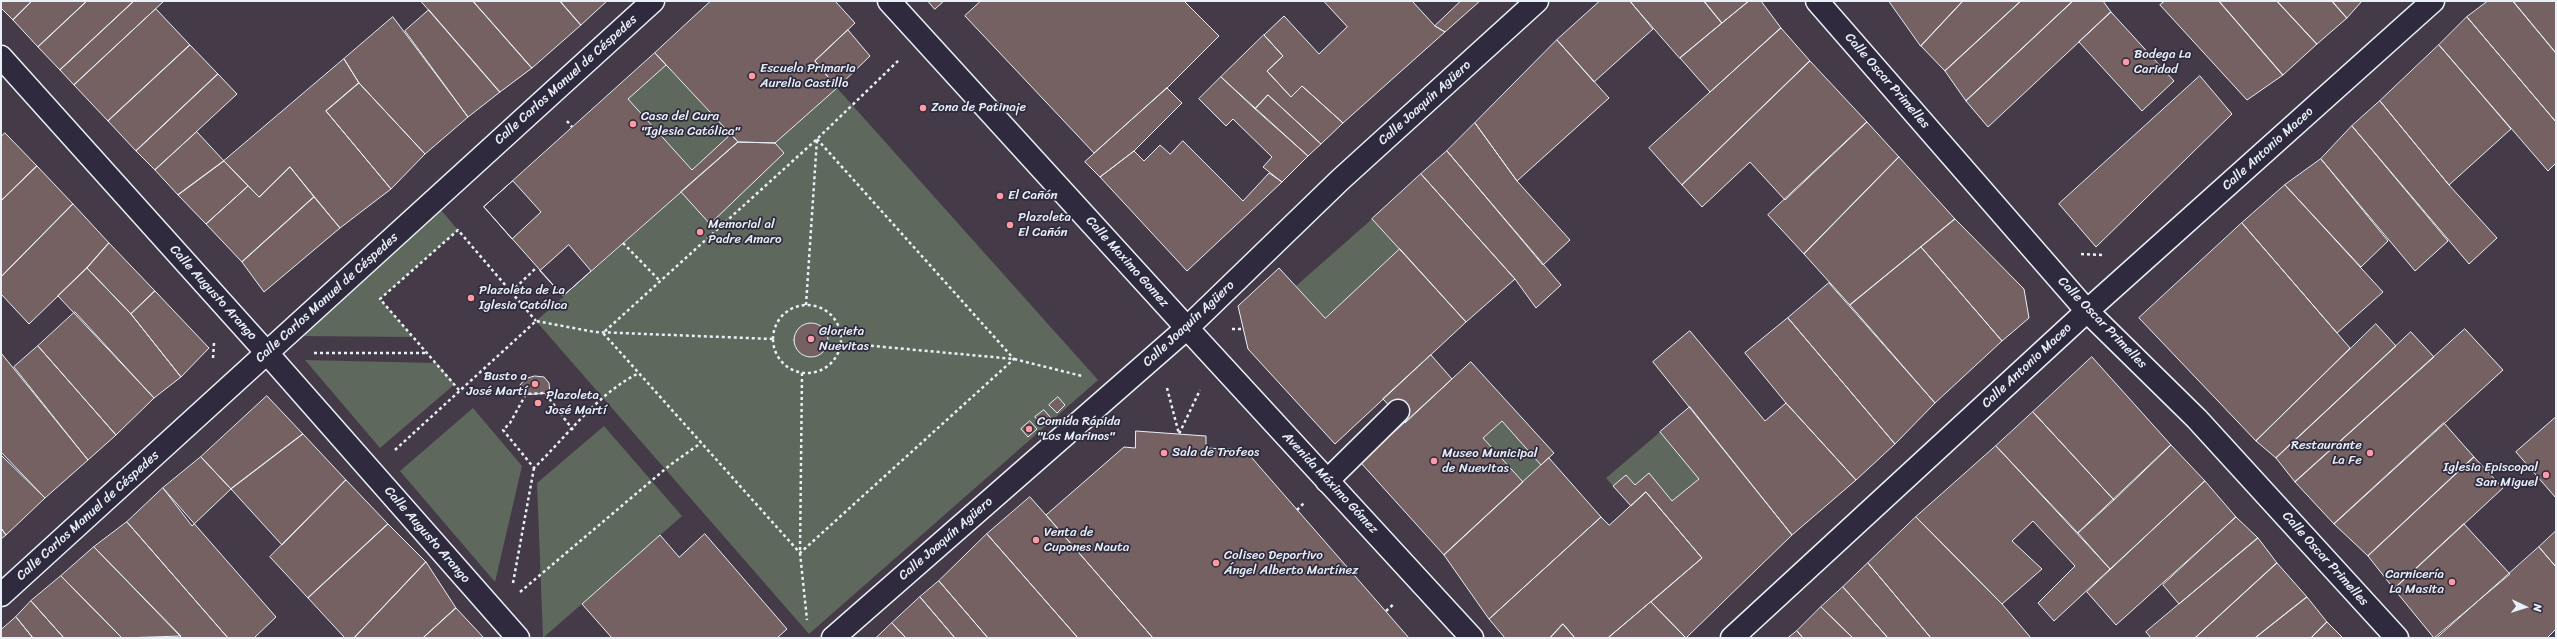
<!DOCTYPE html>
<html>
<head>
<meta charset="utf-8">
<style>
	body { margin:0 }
	#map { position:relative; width:2557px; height:639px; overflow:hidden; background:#443a48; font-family:Sriracha,sans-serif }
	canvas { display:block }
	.frame { position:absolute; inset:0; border:2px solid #e8f1f8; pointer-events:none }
	.north { position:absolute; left:2505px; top:587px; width:40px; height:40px; -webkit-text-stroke:3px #2f2a3d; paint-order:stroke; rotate:94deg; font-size:11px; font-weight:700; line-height:16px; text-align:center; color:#e8f1f8 }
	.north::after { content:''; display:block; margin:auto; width:14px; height:18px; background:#e8f1f8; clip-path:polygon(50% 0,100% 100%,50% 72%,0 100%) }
</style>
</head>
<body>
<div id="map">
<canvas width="2557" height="639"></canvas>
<div class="frame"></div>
<div class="north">N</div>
</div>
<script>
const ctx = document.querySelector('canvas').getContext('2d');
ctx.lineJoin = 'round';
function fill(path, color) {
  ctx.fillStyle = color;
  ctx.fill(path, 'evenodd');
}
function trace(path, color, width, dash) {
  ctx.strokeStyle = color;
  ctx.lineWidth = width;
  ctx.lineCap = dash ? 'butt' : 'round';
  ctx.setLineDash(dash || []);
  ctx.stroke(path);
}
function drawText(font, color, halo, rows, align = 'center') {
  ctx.font = font + ' Sriracha,sans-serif';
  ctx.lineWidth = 3.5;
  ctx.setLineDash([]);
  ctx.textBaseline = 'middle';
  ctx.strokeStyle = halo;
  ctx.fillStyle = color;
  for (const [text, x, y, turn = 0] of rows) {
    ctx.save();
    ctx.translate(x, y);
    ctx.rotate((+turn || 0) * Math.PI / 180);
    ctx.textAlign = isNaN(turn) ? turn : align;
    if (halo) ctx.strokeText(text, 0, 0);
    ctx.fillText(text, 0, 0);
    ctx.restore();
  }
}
fill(new Path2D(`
	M666 65 731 134 692 170 628 99Z
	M837 88 1098 380 809 634 536 321 738 142 775 143Z
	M441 210 458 230 380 299 413 337 298 336Z
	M1372 219 1400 249 1325 318 1296 286Z
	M305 360 437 363 455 384 380 448Z
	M473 408 522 466 495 582 400 471Z
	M1502 421 1541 465 1523 482 1483 438Z
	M604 426 682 516 543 638 537 483Z
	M1660 432 1699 479 1672 501 1649 473 1635 485 1626 475 1613 486 1606 478Z`), '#5e685c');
const building = new Path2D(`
	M1 1H32L13 20 1 8Z
	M32 1H87L38 47 13 20Z
	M87 1H134L60 70 38 47Z
	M134 1H164L74 85 60 70Z
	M421 1H473L532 68 500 92Z
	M473 1H560L581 25 532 68Z
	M560 1H607L581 25Z
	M711 1H835L855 23 815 61 837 88 775 143 738 142 655 53Z
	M928 1H944L935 9Z
	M981 1H1184L1219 36 1167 88 1094 153 965 16Z
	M1324 1H1412L1435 26 1445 32 1343 123 1302 86 1291 97 1267 71 1283 56 1264 35 1284 16 1319 54 1347 27Z
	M1461 1H1480L1445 32 1435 26Z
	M1600 1H1630L1653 29 1594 82 1557 40Z
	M1630 1H1704L1722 23 1680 58Z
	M1704 1H1749L1722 23Z
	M1749 1H1761L1781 28 1710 92 1680 58Z
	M1889 1H1963L1921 46Z
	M1963 1H2021L1945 71 1921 46Z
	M2021 1H2073L1966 101 1945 71Z
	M2073 1H2103L2111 12 1988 127 1966 101Z
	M2165 1H2219L2283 75 2247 100 2160 5Z
	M2219 1H2277L2317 44 2283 75Z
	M2277 1H2332L2347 18 2317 44Z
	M2332 1H2362L2347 18Z
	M2488 1H2513L2556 53V122L2467 17Z
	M2513 1H2556V53Z
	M156 9 190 45 108 121 74 85Z
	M429 10 500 92 468 117 405 31Z
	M2111 12 2174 81 2142 111 2079 42Z
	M393 17 468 117 425 154 359 83 344 59Z
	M2467 17 2556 122V163L2548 171 2439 45Z
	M1781 28 1810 61 1682 185 1649 148Z
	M848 30 870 56 837 88 815 61Z
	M1264 35 1283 56 1267 71 1291 97 1302 86 1343 123 1321 144 1268 95 1255 109 1221 77Z
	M1557 40 1609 98 1517 181 1475 123Z
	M190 45 218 74 136 151 108 121Z
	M2439 45 2511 129 2449 185 2380 101Z
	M655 53 666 65 628 99 692 170 731 134 738 142 563 296 484 207Z
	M344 59 359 83 326 111 391 189 340 228 290 167 259 197 224 161Z
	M1810 61 1867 122 1785 200 1750 162 1702 207 1682 185Z
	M218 74 237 94 155 170 136 151Z
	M2200 76 2232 114 2096 247 2059 204Z
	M1221 77 1308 156 1282 182 1263 167 1272 157 1233 119 1226 126 1199 99Z
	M359 83 425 154 391 189 326 111Z
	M1167 88 1182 103 1134 151 1100 177 1085 162Z
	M1268 95 1321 144 1308 156 1255 109Z
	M2380 101 2449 185 2497 238 2469 264 2352 126Z
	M1867 122 1899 157 1804 254 1768 215Z
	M1475 123 1517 181 1570 240 1543 265 1447 151Z
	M2352 126 2448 241 2415 271 2321 159Z
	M197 132 224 161 178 195 155 170Z
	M5 133 37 166 1 201V137Z
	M1183 141 1243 201 1269 173 1282 182 1187 271 1100 177 1134 151 1144 161 1160 145 1170 154Z
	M738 142 775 143 784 153 710 224 681 192Z
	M1447 151 1561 285 1536 308 1515 279 1421 174Z
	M1899 157 1955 219 1850 305 1804 254Z
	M2321 159 2388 241 2361 267 2285 185Z
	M224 161 248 186 206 224 178 195Z
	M37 166 73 204 1 277V201Z
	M290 167 314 197 242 262 206 224 248 186 259 197Z
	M1421 174 1515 279 1466 322 1372 219Z
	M513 181 541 212 512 239 484 207Z
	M2285 185 2383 292 2337 333 2242 223Z
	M314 197 340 228 264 292 242 262Z
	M73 204 109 243 87 268 29 324 1 294V277Z
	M1955 219 2024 289 2029 318 2002 341 1921 247Z
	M2242 223 2350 348 2256 441 2139 318Z
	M109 243 155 291 131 314 87 268Z
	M569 245 591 271 563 296 540 271Z
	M1921 247 2002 341 1935 403 1850 305Z
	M1400 249 1466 322 1335 444 1248 349 1238 306 1279 268 1325 318Z
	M87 268 131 314 181 377 154 398 58 296Z
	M1829 283 1935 403 1895 444 1788 318Z
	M155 291 209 348 181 377 131 314Z
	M75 312 154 398 116 435 38 346Z
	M1788 318 1895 444 1856 480 1786 403 1745 353Z
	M794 340a17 17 0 1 1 34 0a17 17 0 1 1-34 0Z
	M2376 324 2396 346 2276 458 2256 441Z
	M2465 329 2503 370 2334 524 2295 482Z
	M1690 331 1765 421 1786 403 1856 480 1792 535 1653 362Z
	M2411 332 2434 357 2295 482 2276 458Z
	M38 346 116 435 88 460 14 367Z
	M1 353 88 460 45 498 1 452Z
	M1431 355 1452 379 1405 423 1383 399Z
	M2092 357 2171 445 2114 500 2033 412Z
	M1471 362 1554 453 1541 465 1502 421 1483 438 1523 482 1444 555 1361 463Z
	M535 376 544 377 549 383 550 393 521 395 520 385 525 379Z
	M267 396 303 434 231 489 201 457Z
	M1058 397 1065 405 1057 413 1049 405Z
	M1690 407 1792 535 1686 638 1651 602 1702 558 1646 492 1631 506 1613 486 1626 475 1635 485 1649 473 1672 501 1699 479 1660 432Z
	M1044 410 1051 418 1042 425 1035 417Z
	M2033 412 2114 500 2078 533 1996 446Z
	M2556 417V498L2516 452Z
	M1030 421 1037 429 1028 437 1021 429Z
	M2444 423 2474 457 2368 556 2334 524Z
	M1136 431 1206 436V448L1245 450 1409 638H1153L1046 515 1124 447 1135 448Z
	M303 434 346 480 282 545 231 489Z
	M2171 445 2205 481 2110 569 2078 533Z
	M1996 446 2110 569 2054 621 2038 603 2075 566 2033 521 2012 541 2042 569 2002 604 1916 517Z
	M1 455 45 498 6 535 1 528Z
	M201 457 231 489 192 526 163 488Z
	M2474 457 2503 488 2394 589 2368 556Z
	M1549 458 1601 517 1489 619 1444 555Z
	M346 480 388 524 308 598 270 557Z
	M2205 481 2236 517 2116 625 2087 592Z
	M163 488 276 617 254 638H228L127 522Z
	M1646 492 1702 558 1608 638H1575L1563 624 1550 638H1505L1489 619 1601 517 1609 525Z
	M1030 497 1046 515 1153 638H1078L987 534Z
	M1916 517 2002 604 2031 638H1931L1868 563Z
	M2236 517 2258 538 2179 604 2163 585Z
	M127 522 228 638H182L94 547Z
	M388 524 426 562 354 638H345L308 598Z
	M2464 524 2510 574 2434 638 2394 589Z
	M1 528 6 535 1 539Z
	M2556 531V567L2539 547Z
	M705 534 787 629 777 638H612L582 604 660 535 679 557Z
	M987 534 1078 638H988L939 581Z
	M2258 538 2277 563 2195 638H2151L2146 632Z
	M94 547 181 636 122 638 61 576Z
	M2539 547 2556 567V629L2547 638H2437Z
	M426 562 456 608 423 638H354Z
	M1868 563 1931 638H1888L1843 587Z
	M2277 563 2307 597 2255 638H2195Z
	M61 576 122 638H64L31 601Z
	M939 581 988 638H955L920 597Z
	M1843 587 1888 638H1853L1821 607Z
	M920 597 955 638H906L892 623Z
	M2307 597 2327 622 2311 638H2255Z
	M31 601 64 638H33L16 617Z
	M1651 602 1686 638H1608Z
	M1821 607 1853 638H1803L1797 631Z
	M456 608 484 638H423Z
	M16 617 33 638H1V630Z
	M2327 622 2343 638H2311Z
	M892 623 906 638H876Z
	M1563 624 1575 638H1550Z
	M1797 631 1803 638H1788Z`);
fill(building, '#756062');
trace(building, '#e8f1f8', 1);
const service = new Path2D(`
	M1327 481 1398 411`);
const minor = new Path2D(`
	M1 57 267 353 518 638
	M1732 638 2087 311 2433 1`);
const tertiary = new Path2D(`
	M889 1 1187 328
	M1 595 653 1`);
const secondary = new Path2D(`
	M1817 1 2087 311 2197 419 2397 638
	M1187 328 1472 638
	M833 638 1187 328 1340 180 1537 1`);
trace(service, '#e8f1f8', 25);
trace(minor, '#e8f1f8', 25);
trace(tertiary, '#e8f1f8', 25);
trace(secondary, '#e8f1f8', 25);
trace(new Path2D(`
	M567 121 572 127
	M817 139 1014 359 800 553 603 333Z
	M623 243 660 281
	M2081 254 2102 255
	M511 292 537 267
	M806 305 817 139 899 60
	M773 339a34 34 0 1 1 68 0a34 34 0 1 1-68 0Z
	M1232 329H1243
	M841 343 1014 359 1082 376
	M314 353H427
	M213 358 214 343
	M802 373 800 553 807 620
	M1167 388 1179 434 1200 390
	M459 390 380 299 458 230 536 321
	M573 430 545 393 526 394 510 423 503 430 534 468C567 436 598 393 639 373
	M395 450 536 321 595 332 773 339
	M1297 510 1305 502
	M513 583 534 468
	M520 592 670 465 701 443
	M1386 611 1395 603`), '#e8f1f8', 2.5, [3, 3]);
trace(service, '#2f2a3d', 22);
trace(minor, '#2f2a3d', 22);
trace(tertiary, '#2f2a3d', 22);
trace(secondary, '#2f2a3d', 22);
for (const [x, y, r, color] of [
	[2126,62,4,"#ff9aa2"],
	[752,76,4,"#ff9aa2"],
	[923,108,4,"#ff9aa2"],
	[633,124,4,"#ff9aa2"],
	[1000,196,4,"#ff9aa2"],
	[1010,225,4,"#ff9aa2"],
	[700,232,4,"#ff9aa2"],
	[471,298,4,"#ff9aa2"],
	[811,339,4,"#ff9aa2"],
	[535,384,4,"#ff9aa2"],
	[538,403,4,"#ff9aa2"],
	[1029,429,4,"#ff9aa2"],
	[1164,453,4,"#ff9aa2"],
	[2370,453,4,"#ff9aa2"],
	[1434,461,4,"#ff9aa2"],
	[2546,475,4,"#ff9aa2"],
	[1036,540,4,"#ff9aa2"],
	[1216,563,4,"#ff9aa2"],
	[2452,582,4,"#ff9aa2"]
]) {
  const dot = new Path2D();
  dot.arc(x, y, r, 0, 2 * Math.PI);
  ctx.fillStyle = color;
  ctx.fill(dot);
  trace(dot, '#2f2a3d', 1.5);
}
drawText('13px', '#e8f1f8', '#2f2a3d', [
	["Bodega La",2134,55],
	["Caridad",2134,70],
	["Escuela Primaria",760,69],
	["Aurelia Castillo",760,84],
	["Zona de Patinaje",931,108],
	["Casa del Cura",641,117],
	["\"Iglesia Católica\"",641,132],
	["El Cañón",1008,196],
	["Plazoleta",1018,218],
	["El Cañón",1018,233],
	["Memorial al",708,225],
	["Padre Amaro",708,240],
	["Plazoleta de La",479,291],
	["Iglesia Católica",479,306],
	["Glorieta",819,332],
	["Nuevitas",819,347],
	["Busto a",527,377,"right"],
	["José Martí",527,392,"right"],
	["Plazoleta",546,396],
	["José Martí",546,411],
	["Comida Rápida",1037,422],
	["\"Los Marinos\"",1037,437],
	["Restaurante",2362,446,"right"],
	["La Fe",2362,461,"right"],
	["Sala de Trofeos",1172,453],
	["Museo Municipal",1442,454],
	["de Nuevitas",1442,469],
	["Iglesia Episcopal",2538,468,"right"],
	["San Miguel",2538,483,"right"],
	["Venta de",1044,533],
	["Cupones Nauta",1044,548],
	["Coliseo Deportivo",1224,556],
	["Ángel Alberto Martínez",1224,571],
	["Carnicería",2444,575,"right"],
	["La Masita",2444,590,"right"]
], 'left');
drawText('13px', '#e8f1f8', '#2f2a3d', [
	["Calle Carlos Manuel de Céspedes",566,80,-42],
	["Calle Oscar Primelles",1887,81,49],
	["Calle Joaquín Agüero",1425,103,-42],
	["Calle Antonio Maceo",2268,149,-42],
	["Calle Maximo Gomez",1127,262,48],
	["Calle Augusto Arango",213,293,48],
	["Calle Carlos Manuel de Céspedes",327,298,-42],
	["Calle Oscar Primelles",2102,323,46],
	["Calle Joaquín Agüero",1189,324,-43],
	["Calle Antonio Maceo",2027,366,-43],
	["Avenida Máximo Gómez",1330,483,47],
	["Calle Carlos Manuel de Céspedes",88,516,-42],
	["Calle Augusto Arango",427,535,49],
	["Calle Joaquín Agüero",946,539,-41],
	["Calle Oscar Primelles",2325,559,48]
]);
</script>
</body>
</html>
